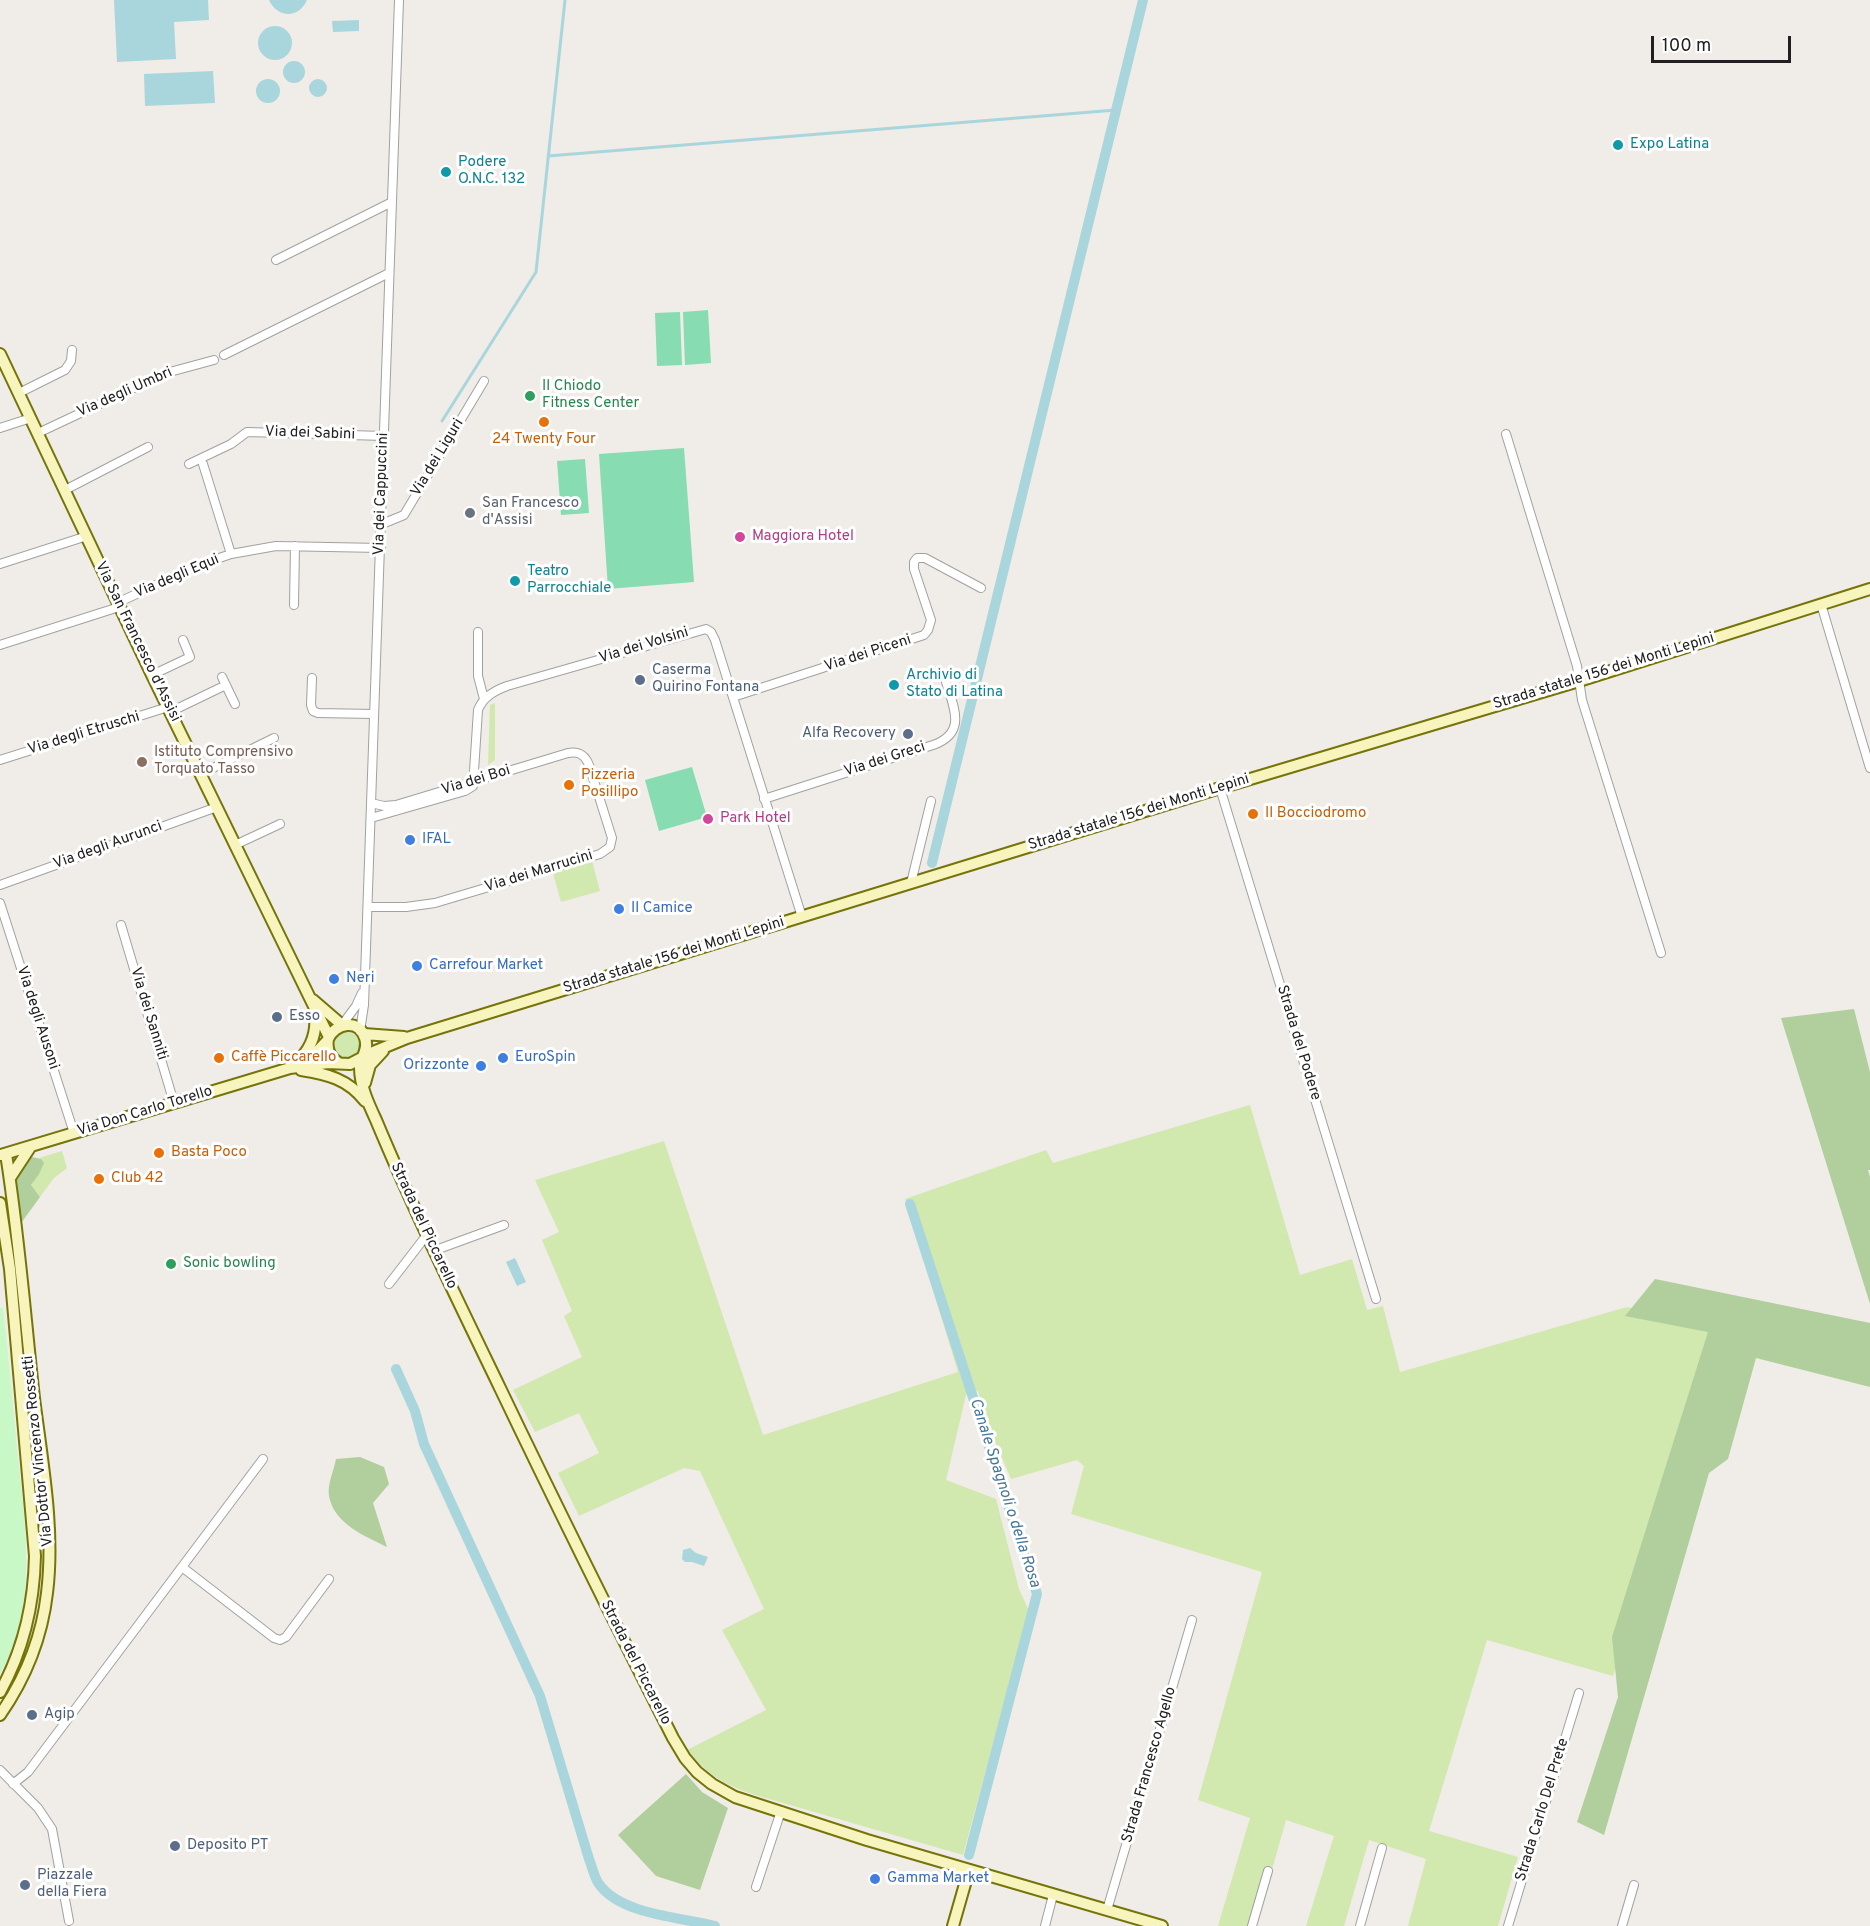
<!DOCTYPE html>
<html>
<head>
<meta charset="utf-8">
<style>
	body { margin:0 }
	#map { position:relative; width:1870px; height:1926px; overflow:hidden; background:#f0ece7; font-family:Overpass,sans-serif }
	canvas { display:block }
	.scale { position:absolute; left:1651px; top:36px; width:140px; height:27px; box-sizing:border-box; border:3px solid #202020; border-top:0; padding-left:8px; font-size:18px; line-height:21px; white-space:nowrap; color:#202020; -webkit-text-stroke:4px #fff; paint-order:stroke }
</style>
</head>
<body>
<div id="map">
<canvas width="1870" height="1926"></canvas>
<div class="scale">100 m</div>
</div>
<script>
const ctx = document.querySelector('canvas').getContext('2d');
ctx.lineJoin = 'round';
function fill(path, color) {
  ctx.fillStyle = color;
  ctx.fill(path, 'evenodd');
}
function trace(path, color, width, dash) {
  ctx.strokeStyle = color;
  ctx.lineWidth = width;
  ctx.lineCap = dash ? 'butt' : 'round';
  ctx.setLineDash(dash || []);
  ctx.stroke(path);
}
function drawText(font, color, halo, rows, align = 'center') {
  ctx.font = font + ' Overpass,sans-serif';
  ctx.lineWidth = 6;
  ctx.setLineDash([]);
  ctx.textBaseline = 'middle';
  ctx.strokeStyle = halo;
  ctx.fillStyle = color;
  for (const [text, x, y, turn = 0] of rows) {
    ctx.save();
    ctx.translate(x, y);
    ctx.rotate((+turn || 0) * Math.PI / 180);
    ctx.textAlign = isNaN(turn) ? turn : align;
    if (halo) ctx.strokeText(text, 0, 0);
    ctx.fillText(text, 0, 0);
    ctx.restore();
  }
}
fill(new Path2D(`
	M495 703V760L488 765 490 705Z
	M592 861 600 891 561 902 553 873Z
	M334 1045a13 13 0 1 1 26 0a13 13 0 1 1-26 0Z
	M1250 1105 1300 1275 1352 1259 1367 1310 1383 1306 1400 1372 1627 1307 1719 1328 1613 1676 1487 1640 1429 1831 1518 1857 1498 1926H1408L1426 1859 1369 1840 1344 1926H1306L1334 1836 1286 1820 1256 1926H1218L1250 1818 1198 1800 1262 1572 1071 1514 1084 1466 1077 1460 1011 1479 988 1425 978 1391 966 1395 946 1480 996 1499 1019 1589 1029 1611 963 1855 752 1794C721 1783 709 1775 687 1750L766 1710 722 1630 764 1609 700 1471 684 1468 579 1516 558 1473 599 1453 579 1413 535 1432 513 1390 582 1357 564 1316 572 1311 542 1240 559 1232 535 1180 664 1141 763 1435 958 1372 905 1199 1046 1150 1053 1163Z
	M62 1151 67 1168 54 1178 40 1197 31 1186 41 1159 39 1158Z`), '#d1e8ae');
fill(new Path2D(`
	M1854 1009 1870 1072V1170H1868L1870 1177V1304L1781 1018Z
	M32 1157 41 1159 44 1163 39 1174 31 1185 40 1197 19 1226 11 1178 24 1160Z
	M1655 1279 1870 1323V1387L1756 1358 1728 1459 1709 1473 1604 1835 1577 1822 1618 1697 1612 1637 1708 1332 1625 1316Z
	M360 1457 384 1467 389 1484 373 1503 387 1547C365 1536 334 1524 329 1496 327 1485 334 1470 336 1459Z
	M686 1774 702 1792 728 1808 700 1890 656 1876 618 1835Z`), '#b1ce9d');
fill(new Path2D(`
	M0 1308H3C8 1355 13 1402 17 1449 25 1525 39 1605 0 1674Z`), '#c7f8c6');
fill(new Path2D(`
	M708 310 711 363 685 365 683 312Z
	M680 312 682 365 657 366 655 313Z
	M684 448 694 582 608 589 599 454Z
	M585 459 589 513 561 515 557 461Z
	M692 767 707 817 659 831 645 780Z`), '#87dcb2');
fill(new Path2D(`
	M114 0H208L209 20 174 22 176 59 117 62Z
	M269 0H307C299 19 277 18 269 0Z
	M359 20V31L333 32 332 21Z
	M258 43a17 17 0 1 1 34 0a17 17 0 1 1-34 0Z
	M283 72a11 11 0 1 1 22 0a11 11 0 1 1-22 0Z
	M213 71 215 103 145 106 144 74Z
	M256 91a12 12 0 1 1 24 0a12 12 0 1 1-24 0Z
	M309 88a9 9 0 1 1 18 0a9 9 0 1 1-18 0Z
	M515 1258 526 1282 517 1286 506 1262Z
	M690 1548 696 1553 708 1557 704 1566 692 1562H685L682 1559 683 1550Z`), '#a9d6dc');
trace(new Path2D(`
	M548 156 1116 110
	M442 421 536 272 565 0`), '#a9d6dc', 3);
trace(new Path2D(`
	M932 863 1143 0
	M910 1204 1037 1594 969 1855
	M396 1369 415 1411 424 1444 540 1696 589 1859C592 1866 594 1877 599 1884 621 1915 681 1917 715 1926`), '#a9d6dc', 10);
const street = new Path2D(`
	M276 260 392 202
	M224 355 389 273
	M19 393 65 370 71 361 72 350
	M0 428 31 418
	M38 433 166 373 214 360
	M1506 434 1577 666 1582 700 1661 953
	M189 464 231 444 247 432 384 436
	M203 464 231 554
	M65 490 148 447
	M382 524 404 515 484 381
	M0 564 87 536
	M117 603 199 565 231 554 276 546 381 548
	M1821 604 1870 768
	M294 605 295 546
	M478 632V676L484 699
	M0 645 119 607
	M152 675 190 657 183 640
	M222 677 235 704
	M312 678 311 705 313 711 318 713 374 714
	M733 697 924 635 928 630 931 620 914 569V562L917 558H925L981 588
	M170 712 226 685
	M0 760 168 707
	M201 774 274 738
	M1220 788 1376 1299
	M764 799 933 745C967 733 954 708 946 682
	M371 818 465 791 473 786 478 710C483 697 494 691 507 686L706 629 711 632 715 640 802 917
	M235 845 280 824
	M911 883 931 801
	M0 885 217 807
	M0 903 74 1133
	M368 907H406L435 903 600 854 610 847 612 838 589 765C585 755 579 751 568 753L396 805 384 806 371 803
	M121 925 174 1103
	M342 1025 356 1006 362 993
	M360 1031 364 1005 399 0
	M433 1251 504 1225
	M389 1284 426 1236
	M182 1567 274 1638 280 1640 286 1637 329 1579
	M0 1770 38 1808 52 1829 69 1921
	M13 1784 28 1772 263 1459
	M756 1887 781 1811
	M1107 1910 1192 1620
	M1045 1926 1053 1895
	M1252 1926 1268 1871
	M1360 1926 1382 1848
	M1508 1926 1579 1693
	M1622 1926 1634 1885`);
const secondary = new Path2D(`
	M0 354 152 675 329 1037
	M313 1000 342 1025
	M364 1034 404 1037
	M297 1062C311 1049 317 1034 315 1015
	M339 1063C330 1058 326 1050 328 1039 335 1023 359 1018 365 1038 369 1049 361 1057 360 1068 360 1086 369 1105 376 1120 414 1211 457 1299 500 1388 556 1505 614 1622 673 1738L685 1758 697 1772 712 1784 735 1797 867 1840 1162 1926
	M290 1068 328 1063 350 1064 373 1052 407 1038 1220 788 1579 681 1870 589
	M301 1070C327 1074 348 1079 365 1101
	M365 1083 370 1065 383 1051
	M1 1155 300 1065 313 1056 328 1040
	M10 1178 31 1146
	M0 1203 10 1269 35 1556C34 1605 24 1649 0 1692
	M0 1715C25 1679 42 1637 47 1593 55 1529 42 1462 34 1398 25 1317 19 1235 6 1154
	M953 1926 969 1870`);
trace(street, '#a1a1a1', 10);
trace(secondary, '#757409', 14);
trace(street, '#fff', 8);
trace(secondary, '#f8f4bd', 10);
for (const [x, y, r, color] of [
	[1618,145,6,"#0f9aa8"],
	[446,172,6,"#0f9aa8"],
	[530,396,6,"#2e9e5b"],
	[544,422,6,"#e8710a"],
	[470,513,6,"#6b7280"],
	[740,537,6,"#d1479c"],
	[515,581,6,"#0f9aa8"],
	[640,680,6,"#5c6f8a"],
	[894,685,6,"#0f9aa8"],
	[908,734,6,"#5c6f8a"],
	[142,762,6,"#8d6e63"],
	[569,785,6,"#e8710a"],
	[1253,814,6,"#e8710a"],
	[708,819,6,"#d1479c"],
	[410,840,6,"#3f7fe0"],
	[619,909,6,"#3f7fe0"],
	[417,966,6,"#3f7fe0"],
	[334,979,6,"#3f7fe0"],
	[277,1017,6,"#5c6f8a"],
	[219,1058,6,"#e8710a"],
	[503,1058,6,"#3f7fe0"],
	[481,1066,6,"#3f7fe0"],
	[159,1153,6,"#e8710a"],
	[99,1179,6,"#e8710a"],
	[171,1264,6,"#2e9e5b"],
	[32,1715,6,"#5c6f8a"],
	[175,1846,6,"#5c6f8a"],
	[875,1879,6,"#3f7fe0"],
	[25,1885,6,"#5c6f8a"]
]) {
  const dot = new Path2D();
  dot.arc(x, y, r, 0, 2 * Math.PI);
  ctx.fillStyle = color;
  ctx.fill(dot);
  trace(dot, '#fff', 2);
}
drawText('15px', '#0d838f', '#fff', [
	["Expo Latina",1630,145],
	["Podere",458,163],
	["O.N.C. 132",458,180],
	["Teatro",527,572],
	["Parrocchiale",527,589],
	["Archivio di",906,676],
	["Stato di Latina",906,693]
], 'left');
drawText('15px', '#27864d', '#fff', [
	["Il Chiodo",542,387],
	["Fitness Center",542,404],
	["Sonic bowling",183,1264]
], 'left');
drawText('15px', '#202020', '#fff', [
	["Via degli Umbri",125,393,-24],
	["Via dei Sabini",310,434,2],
	["Via dei Liguri",438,458,-59],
	["Via dei Cappuccini",382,494,-88],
	["Via degli Equi",177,577,-23],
	["Via San Francesco d'Assisi",137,642,64],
	["Via dei Volsini",644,646,-17],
	["Via dei Piceni",868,654,-18],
	["Strada statale 156 dei Monti Lepini",1604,672,-17],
	["Via degli Etruschi",84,734,-17],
	["Via dei Greci",885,760,-18],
	["Via dei Boi",476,781,-17],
	["Strada statale 156 dei Monti Lepini",1139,813,-17],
	["Via degli Aurunci",108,846,-20],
	["Via dei Marrucini",539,872,-17],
	["Strada statale 156 dei Monti Lepini",674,956,-17],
	["Via dei Sanniti",148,1014,73],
	["Via degli Ausoni",37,1018,72],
	["Strada del Podere",1298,1043,73],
	["Via Don Carlo Torello",145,1112,-17],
	["Strada del Piccarello",423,1226,65],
	["Via Dottor Vincenzo Rossetti",39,1451,-96],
	["Strada del Piccarello",635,1663,63],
	["Strada Francesco Agello",1150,1765,-74],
	["Strada Carlo Del Prete",1543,1810,-73]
]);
drawText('15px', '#c56008', '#fff', [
	["24 Twenty Four",544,440,"center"],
	["Pizzeria",581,776],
	["Posillipo",581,793],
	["Il Bocciodromo",1265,814],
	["Caffè Piccarello",231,1058],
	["Basta Poco",171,1153],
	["Club 42",111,1179]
], 'left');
drawText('15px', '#5b616d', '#fff', [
	["San Francesco",482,504],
	["d'Assisi",482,521]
], 'left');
drawText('15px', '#b23c85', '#fff', [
	["Maggiora Hotel",752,537],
	["Park Hotel",720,819]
], 'left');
drawText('15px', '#4e5e75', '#fff', [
	["Caserma",652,671],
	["Quirino Fontana",652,688],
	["Alfa Recovery",896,734,"right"],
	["Esso",289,1017],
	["Agip",44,1715],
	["Deposito PT",187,1846],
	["Piazzale",37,1876],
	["della Fiera",37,1893]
], 'left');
drawText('15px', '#785e54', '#fff', [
	["Istituto Comprensivo",154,753],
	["Torquato Tasso",154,770]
], 'left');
drawText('15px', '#366cbe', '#fff', [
	["IFAL",422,840],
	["Il Camice",631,909],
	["Carrefour Market",429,966],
	["Neri",346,979],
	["EuroSpin",515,1058],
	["Orizzonte",469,1066,"right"],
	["Gamma Market",887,1879]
], 'left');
drawText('italic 16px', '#467796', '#fff', [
	["Canale Spagnoli o della Rosa",1004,1493,72]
]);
</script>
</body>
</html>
